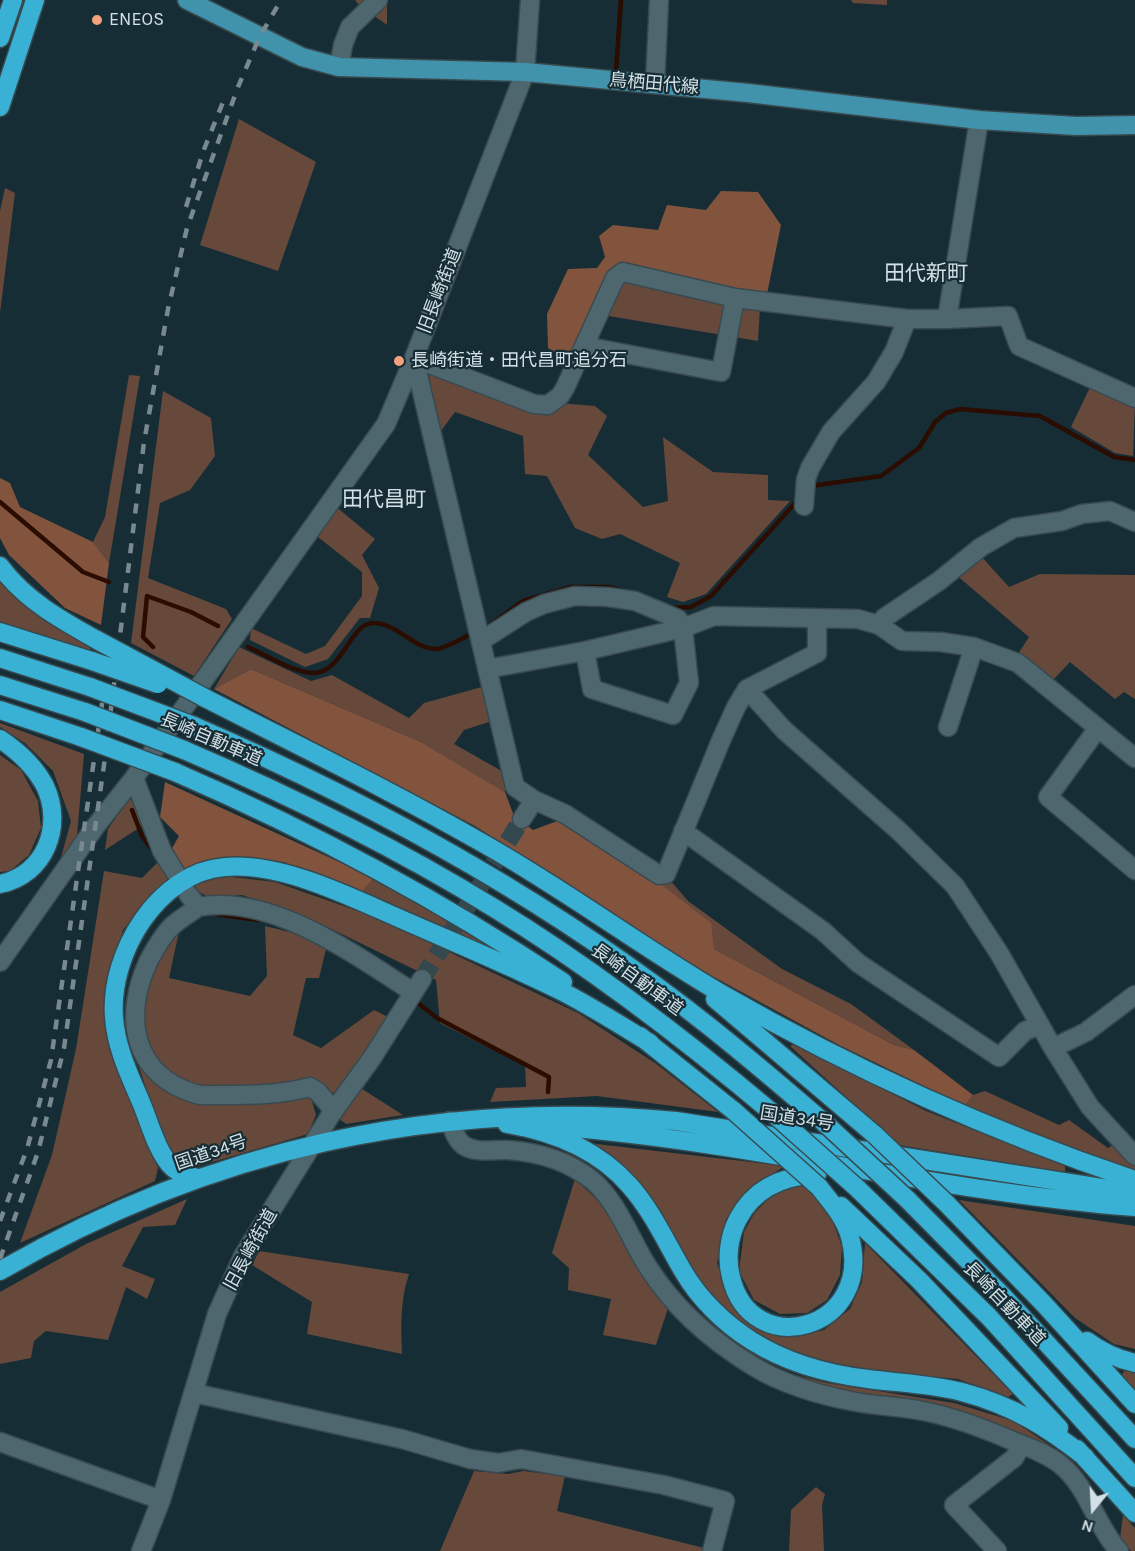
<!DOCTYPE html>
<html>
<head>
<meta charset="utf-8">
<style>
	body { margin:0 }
	#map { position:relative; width:1135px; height:1551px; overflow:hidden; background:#172d35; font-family:Karla,sans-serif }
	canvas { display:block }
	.north { position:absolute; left:1063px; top:1479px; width:60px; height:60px; -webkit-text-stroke:4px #172d35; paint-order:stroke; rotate:198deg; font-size:16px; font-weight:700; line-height:24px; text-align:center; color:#d3e0e5 }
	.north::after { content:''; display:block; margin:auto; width:21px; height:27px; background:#d3e0e5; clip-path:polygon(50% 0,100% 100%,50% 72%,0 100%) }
</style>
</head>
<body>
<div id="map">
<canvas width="1135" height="1551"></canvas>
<div class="north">N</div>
</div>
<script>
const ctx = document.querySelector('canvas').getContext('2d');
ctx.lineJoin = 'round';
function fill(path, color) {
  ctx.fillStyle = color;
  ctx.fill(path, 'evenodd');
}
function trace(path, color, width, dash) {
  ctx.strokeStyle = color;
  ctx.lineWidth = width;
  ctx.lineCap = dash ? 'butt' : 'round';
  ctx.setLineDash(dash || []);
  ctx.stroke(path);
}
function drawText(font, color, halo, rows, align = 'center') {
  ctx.font = font + ' Karla,"Noto Sans JP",sans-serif';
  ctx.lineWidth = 4.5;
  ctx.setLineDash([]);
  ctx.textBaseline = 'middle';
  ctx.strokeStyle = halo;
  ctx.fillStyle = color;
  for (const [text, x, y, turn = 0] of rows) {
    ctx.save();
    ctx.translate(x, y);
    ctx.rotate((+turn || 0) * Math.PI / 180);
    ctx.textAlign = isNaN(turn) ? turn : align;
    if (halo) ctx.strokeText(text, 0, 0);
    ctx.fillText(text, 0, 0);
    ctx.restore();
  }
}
fill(new Path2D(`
	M355 0H387V25L359 5Z
	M851 0H887V5L853 3Z
	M239 119 316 162 278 271 200 245Z
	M5 188 15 193 0 313V211Z
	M623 266 767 294 760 307 758 341 591 313Z
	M428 367 558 403 595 406 607 416 588 455 643 507 668 501 663 437 713 472 768 475V500L790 501 706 594 683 602 667 597 680 563 620 534 602 539 575 528 547 476 525 474 523 436 455 412 438 435Z
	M129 375 140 376 109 563 93 542 105 517Z
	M1092 383 1135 402 1133 456 1115 453 1071 427Z
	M163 391 211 418 215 456 190 490 160 503 148 578 226 609 232 619 194 676 131 643Z
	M335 506 375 539 362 555 379 588 370 618H360L328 659 305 667 250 640 251 628 306 654 325 646 362 596V572L318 537Z
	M980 555 1009 587 1040 574 1135 575V699L1124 692 1115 699 1070 662 1054 679 1018 654 1029 637 955 574Z
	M0 578 32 611 91 644 90 651 0 623Z
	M239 647 311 681 332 675 409 718 424 703 482 687 492 721 464 730 454 744 507 774 505 792 421 742 251 669 214 689Z
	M0 723 84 754 77 836 60 861 71 821 53 771 25 743 0 727Z
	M0 755 21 770 38 801 41 828 29 855 10 871 0 872Z
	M129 799 138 802 145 824 105 850 108 829Z
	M157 863 169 877 123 930 104 1003 111 1051 158 1168 155 1181 20 1243 52 1155 76 1049 104 871 142 878Z
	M223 876 275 882 375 917 578 1013 655 1063 718 1112 597 1096 490 1102 496 1088 526 1087 525 1066 440 1023 436 980 311 919 242 895 211 898 189 887Z
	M374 878 490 946 488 950 361 893Z
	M669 879 688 901 782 969 851 1004 914 1050 894 1045 714 949 658 882Z
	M265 926 298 934 326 949 319 978H306L293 1035 321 1048 374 1010 388 1017 344 1085 330 1095 194 1087 169 1077 146 1041 140 1001 152 966 180 927 169 978 250 996 267 976Z
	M794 1044 926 1111 1065 1166V1172L899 1145 790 1046Z
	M138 1064 171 1093 310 1094 316 1115 308 1134 195 1167 182 1161 164 1142Z
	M359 1087 403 1115 346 1124 338 1118Z
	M985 1091 1059 1125 1069 1120 1108 1148 1118 1142 1135 1162V1170L1122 1171 965 1106 973 1095Z
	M588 1143 785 1166 751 1187 726 1219 717 1263 728 1297 757 1327 794 1337 824 1330 850 1309 862 1282 865 1243 1013 1394 1008 1397 958 1379 838 1367 786 1351 740 1324 699 1281 656 1205 622 1166Z
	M575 1179 604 1206 668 1308 656 1345 603 1335 611 1299 568 1290 569 1268 552 1253Z
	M803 1184 828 1208 842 1247 840 1275 827 1300 807 1313 780 1314 754 1300 739 1271 744 1232 755 1212 774 1194Z
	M187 1199 175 1225 143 1227 122 1266 155 1279 147 1299 126 1287 108 1340 46 1331 34 1341 31 1358 0 1364V1292L86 1244Z
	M959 1200 1135 1226V1349L1114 1344 1075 1318Z
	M259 1251 409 1274C400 1300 401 1327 402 1354L307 1334 312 1302 252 1265Z
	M779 1371 827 1383 954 1403 1013 1421 1051 1446 1065 1459 979 1417 925 1404 829 1391Z
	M1124 1371 1135 1372V1392L1121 1377Z
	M474 1471 508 1474 523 1471 565 1476 557 1511 704 1548 703 1551H440Z
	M816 1487 825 1494 822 1505 824 1551H789L791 1510Z
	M1123 1515 1135 1528V1551H1131L1120 1539Z`), '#66493b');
fill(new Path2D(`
	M721 191 758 192 781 225 767 294 623 266 567 362 548 348 547 314 568 269 597 268 605 257 599 236 613 225 658 230 667 205 706 210Z
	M0 478 10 483 20 507 93 542 109 563 101 625 65 608 9 555 0 538Z
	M251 669 421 742 505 792 514 816 533 830 560 820 658 882 711 923 714 949 894 1045 914 1050 973 1095 965 1106 839 1045 690 964 475 826 214 689Z
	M165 782 374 878 361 893 284 862 224 857 183 869 171 850 179 836 160 817Z`), '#82543e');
trace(new Path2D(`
	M616 71 621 0
	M811 486 881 476 919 448 935 422 946 413 960 409 1040 416 1114 457 1135 460
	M0 502 83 572 109 582
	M668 606 673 608 691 607 711 596 797 501
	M487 627 523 601 571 587H609L623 591
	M153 647 143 637 147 596 191 612 218 626
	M248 647C266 655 293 672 312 673 342 675 350 623 373 623 398 623 413 649 436 649 444 649 464 637 473 633
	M132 810 142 836 154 852
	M215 914 258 920
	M418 1003 437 1018 549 1077 548 1092`), '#2a0c00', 4.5);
trace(new Path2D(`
	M422 979 522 819`), '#33484f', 18, [18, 9]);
const minor = new Path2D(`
	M339 67 343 45 350 27 378 0
	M655 83 659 0
	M947 319 1008 316 1019 346 1135 398
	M584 346 721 372 735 298
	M414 358 534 404 548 405 560 396 565 388 615 278 623 272 735 298 907 319
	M414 358 515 787 534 800 522 819
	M804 506 806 479 810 468 831 432 876 382 894 352 907 319H947L979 120
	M879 625 884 618 939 581 981 547 1014 528 1062 521 1082 514 1110 511 1135 522
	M481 641 526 612 544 604 575 596 608 597 635 601 678 619 683 628 689 683 673 715 592 689 585 651
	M487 669 585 651 683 628 714 616 858 619 879 625 902 641 941 642 974 647 1018 663 1135 758
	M747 689 817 653V619
	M948 727 974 647
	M1098 728 1048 797 1135 870
	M134 778 162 851 175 872
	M534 800 565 814 659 875 666 874 722 738 736 707 747 689 784 730 899 831 955 886 999 953 1053 1048 1090 1107 1135 1156
	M683 831 823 931 858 963 999 1057 1025 1031 1040 1025
	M188 894 198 907C271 893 355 955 413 992
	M198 907C190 913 180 919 172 926 163 935 155 949 149 960 123 1015 131 1075 196 1094 203 1096 212 1095 219 1095 250 1095 280 1095 310 1087L318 1092 334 1111
	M0 962 95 827 134 778 386 424 414 358 525 72 530 0
	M1053 1048 1086 1032 1135 995
	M450 1121C453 1130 456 1139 463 1145 476 1154 493 1149 508 1150 537 1152 568 1161 592 1180 618 1202 630 1239 648 1267 674 1308 712 1341 753 1366 780 1383 819 1395 851 1401 874 1406 899 1406 923 1411 954 1417 983 1428 1013 1441 1028 1447 1048 1454 1061 1465 1088 1487 1096 1526 1119 1551
	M194 1393 402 1439 470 1459 498 1463 521 1459 664 1485 725 1501 712 1551
	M0 1442 161 1500
	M141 1551 161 1500 217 1314 243 1256 330 1116 372 1058 422 979
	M997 1551 954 1505 1014 1458 1022 1445`);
const major = new Path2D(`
	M187 0 302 57 339 67 525 72 748 93 979 120 1076 126 1135 125`);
const highway = new Path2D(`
	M0 38 13 0
	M0 107 35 0
	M0 566C25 600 61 620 97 640
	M0 632 92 661
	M0 658 90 687
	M0 685 85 712
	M205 698C299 746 394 792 486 845 567 891 642 947 722 994 856 1071 989 1131 1135 1180
	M0 710 81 737
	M194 726C377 805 554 903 710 1027 750 1059 789 1092 828 1126
	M0 739C18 751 34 765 45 786 64 826 45 875 0 884
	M184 750C291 796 395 847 494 908 594 969 686 1040 775 1115
	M175 772C311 831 440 900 563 982
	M715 999 875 1135
	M640 1036 734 1111
	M507 1124C554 1132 598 1149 630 1186 652 1211 666 1242 683 1271 699 1299 725 1324 752 1341 787 1363 827 1374 868 1379 899 1383 931 1384 962 1392 1011 1405 1046 1426 1085 1457
	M548 1126C745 1140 938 1192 1135 1207
	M817 1174C783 1176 754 1188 738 1219 729 1236 726 1258 731 1277 751 1363 875 1330 850 1237 845 1218 831 1202 819 1187
	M198 1178C189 1176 180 1174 173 1168 159 1156 150 1125 143 1107 131 1078 116 1049 114 1017 109 954 158 872 225 867 285 862 356 900 410 923 460 945 511 966 559 990 591 1006 620 1025 650 1043
	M858 1189 989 1317 1135 1478
	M907 1199 1003 1296 1135 1439
	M947 1204 1043 1303 1135 1404
	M841 1206 919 1280 1059 1428
	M0 1271C208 1150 436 1098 676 1121L1135 1193
	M1087 1341C1102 1352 1117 1359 1135 1363
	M1077 1449 1135 1513`);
trace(minor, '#384a50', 21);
trace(major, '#384a50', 21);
trace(highway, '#384a50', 21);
trace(minor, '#4e666e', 18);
trace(major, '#4193ac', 18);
trace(highway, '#39b1d5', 18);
trace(new Path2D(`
	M186 207 203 152 225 97
	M0 1221 27 1149 51 1060 108 662
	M0 1259 38 1152 64 1048 104 765 144 442 168 309 187 228 238 87 259 38 281 0`), '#788990', 4.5, [10, 10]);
const highwayBridge = new Path2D(`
	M97 640 205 698
	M92 661 158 684
	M90 687 194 726
	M85 712 184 750
	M81 737 175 772
	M734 1111 819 1187
	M775 1115 858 1189
	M828 1126 907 1199
	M875 1135 947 1204`);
trace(highwayBridge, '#384a50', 21, []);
trace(highwayBridge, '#39b1d5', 18);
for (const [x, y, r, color] of [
	[97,20,6,"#f1a17c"],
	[399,361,6,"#f1a17c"]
]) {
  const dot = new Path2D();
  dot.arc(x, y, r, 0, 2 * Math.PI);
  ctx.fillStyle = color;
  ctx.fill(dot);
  trace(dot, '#172d35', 2);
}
drawText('18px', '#d3e0e5', '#172d35', [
	["ENEOS",109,20],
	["長崎街道・田代昌町追分石",411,361]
], 'left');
drawText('18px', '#d3e0e5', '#172d35', [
	["鳥栖田代線",654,84,5],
	["旧長崎街道",440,291,-69],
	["長崎自動車道",211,740,23],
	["長崎自動車道",637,980,36],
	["国道34号",797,1119,9],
	["国道34号",211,1153,-19],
	["旧長崎街道",251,1250,-61],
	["長崎自動車道",1004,1304,46]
]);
drawText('21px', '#d3e0e5', '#172d35', [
	["田代新町",926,274],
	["田代昌町",384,500]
]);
</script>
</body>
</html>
